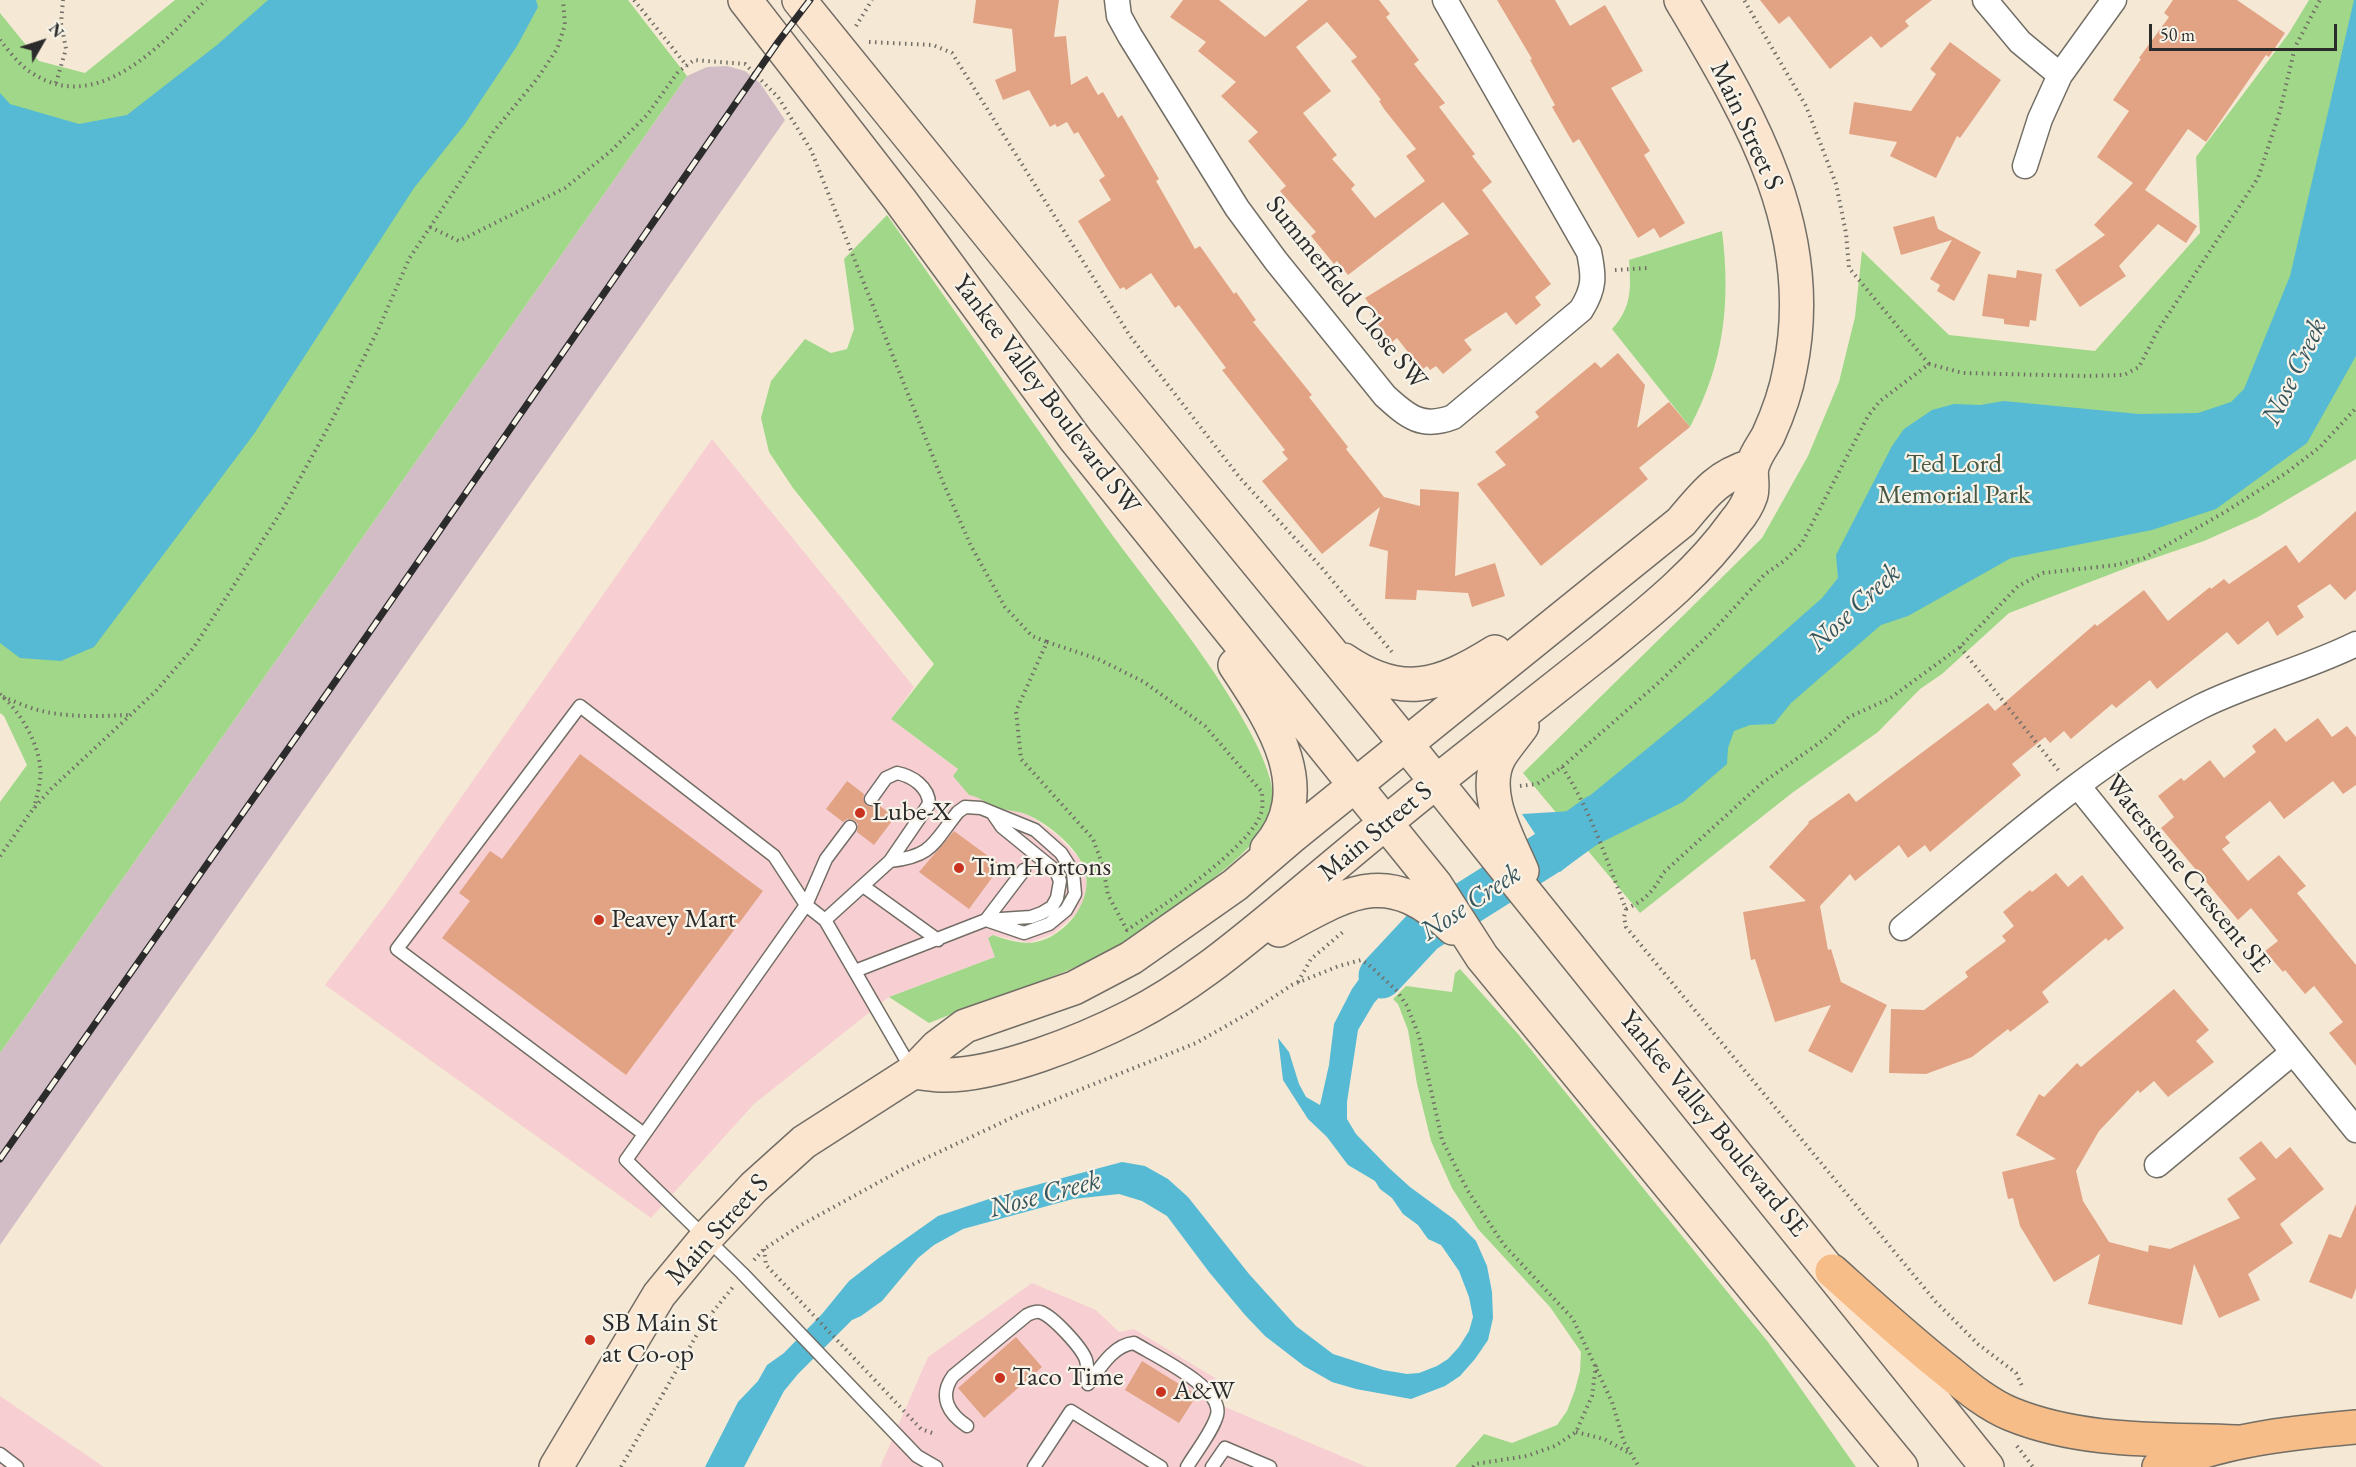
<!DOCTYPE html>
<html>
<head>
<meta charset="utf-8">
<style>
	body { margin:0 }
	#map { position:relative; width:2356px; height:1467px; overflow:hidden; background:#f5e9d5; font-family:"EB Garamond",serif }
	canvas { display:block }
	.north { position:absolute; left:12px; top:12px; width:60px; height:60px; -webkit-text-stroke:4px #f7f3e8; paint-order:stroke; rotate:51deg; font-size:16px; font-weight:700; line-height:24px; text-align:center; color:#2b2b2b }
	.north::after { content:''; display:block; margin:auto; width:21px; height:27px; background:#2b2b2b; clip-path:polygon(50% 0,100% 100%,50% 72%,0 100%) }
	.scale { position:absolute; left:2149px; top:24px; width:188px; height:27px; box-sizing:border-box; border:3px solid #2b2b2b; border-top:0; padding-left:8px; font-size:18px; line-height:21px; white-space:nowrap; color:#2b2b2b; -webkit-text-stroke:4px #f7f3e8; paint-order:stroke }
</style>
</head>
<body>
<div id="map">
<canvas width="2356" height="1467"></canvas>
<div class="north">N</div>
<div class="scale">50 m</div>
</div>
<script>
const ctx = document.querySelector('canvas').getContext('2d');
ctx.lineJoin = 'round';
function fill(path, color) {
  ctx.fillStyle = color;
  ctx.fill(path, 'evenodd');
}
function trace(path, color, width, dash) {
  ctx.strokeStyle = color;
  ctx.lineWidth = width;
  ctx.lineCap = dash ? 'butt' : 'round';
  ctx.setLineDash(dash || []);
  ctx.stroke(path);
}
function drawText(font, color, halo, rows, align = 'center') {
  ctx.font = font + ' "EB Garamond",serif';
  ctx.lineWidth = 4.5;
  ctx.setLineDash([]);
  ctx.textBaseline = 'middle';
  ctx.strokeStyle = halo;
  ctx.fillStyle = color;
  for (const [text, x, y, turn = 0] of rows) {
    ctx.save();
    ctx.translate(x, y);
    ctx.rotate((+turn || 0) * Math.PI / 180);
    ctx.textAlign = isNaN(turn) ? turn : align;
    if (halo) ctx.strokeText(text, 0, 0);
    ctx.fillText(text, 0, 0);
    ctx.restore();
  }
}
fill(new Path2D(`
	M712 439 914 687 891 719 959 770 969 795 980 797 997 808 1012 809 1030 816 1057 835 1079 858 1086 873V889L1082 904 1075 915 1053 934 1029 943 993 935 989 938 995 957 889 997 754 1104 651 1218 325 985 390 899Z
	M1032 1283 1096 1310 1119 1332 1134 1329 1215 1378 1223 1406 1367 1467H880L928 1357Z
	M0 1396 104 1467H0Z`), '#f7cfd2');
fill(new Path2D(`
	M727 66 745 71 760 83 785 120 0 1245V1053L687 76 707 67Z`), '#d2bdc6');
fill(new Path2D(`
	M175 0H628L687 76 0 1053V802L27 765 4 716 0 713V13L39 61 85 73Z
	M2309 0H2356V459L2258 517 2204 541 2137 564 2009 613 1942 674 1920 689 1878 732 1792 793 1640 913 1523 773 1762 538 1808 456 1839 382 1855 317 1862 251 1949 335 2095 351 2200 233 2196 157 2289 33Z
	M887 215C960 318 1032 422 1105 525 1149 586 1199 644 1237 709 1251 733 1279 781 1272 809 1264 838 1236 860 1214 878 1181 905 1146 933 1108 952 1050 981 988 999 929 1023L889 997 995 957 988 938 993 935C1004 939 1017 943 1029 943 1061 941 1091 906 1086 875 1082 851 1051 826 1030 816 1020 811 1009 811 999 808 988 805 981 797 969 795L953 776 958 769 891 719 934 664 793 488 769 452 761 418 771 381 805 339 831 353 847 349 854 329 844 259Z
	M1722 231C1731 303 1724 363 1690 427L1612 329C1632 307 1631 289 1629 260Z
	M1460 969 1519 1035 1768 1342 1856 1467H1455L1484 1434 1512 1443 1557 1425 1567 1411 1575 1390 1580 1371 1581 1352 1550 1307 1478 1229 1452 1188 1431 1141 1417 1084 1408 1030 1398 1004 1393 999 1406 986 1452 992 1455 973Z`), '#a0d789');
fill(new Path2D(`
	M268 0H536L538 7 517 46 465 124 414 188 254 434 94 647 61 661 20 658 0 643V93L10 104 79 124 127 115 217 45Z
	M2354 0H2356V356L2307 443 2216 509 2152 530 2011 558 1908 616 1881 625 1791 703 1774 724 1750 725 1734 731 1728 748 1727 764 1683 802 1592 847 1560 872 1522 814 1571 811 1709 698 1822 598 1838 578 1836 555 1892 446 1904 429 1932 410 1954 404 1980 405 2004 401 2139 414 2198 413 2231 402 2244 389 2290 276Z
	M1412 923 1432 939 1374 1003 1358 1030 1347 1102V1119L1356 1134 1389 1168 1410 1187 1455 1220 1476 1241 1487 1266 1492 1292 1493 1318 1488 1340 1475 1359 1460 1376 1445 1386 1411 1399 1356 1389 1332 1382 1304 1366 1265 1336 1245 1315 1209 1272 1167 1216 1142 1201 1119 1194 1073 1199 963 1229 934 1245 918 1258 882 1301 861 1316 852 1320 798 1374 784 1391 744 1467H705L738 1402 758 1381 767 1365 784 1353 822 1314 849 1281 880 1257 938 1216 1010 1192 1122 1162 1145 1166 1168 1179 1188 1197 1249 1274 1296 1326 1333 1354 1383 1370 1407 1374 1419 1373 1437 1366 1448 1359 1459 1347 1469 1331 1473 1317 1469 1297 1459 1271 1441 1245 1428 1239 1418 1225 1403 1214 1392 1198 1380 1189 1375 1181 1348 1165 1327 1137 1308 1119 1283 1080 1278 1038 1289 1052 1299 1084 1306 1097 1320 1105 1329 1065 1334 1024 1352 989 1362 975Z`), '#56bad4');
trace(new Path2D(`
	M1381 976 1423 931 1547 853 1597 817`), '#56bad4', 45);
fill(new Path2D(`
	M976 0H1059L1054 37 1066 36 1071 85 1087 76 1098 95 1103 92 1118 118 1122 115 1159 179 1156 181 1195 249 1200 246 1234 294 1236 292 1256 320 1253 322 1312 395 1309 397 1348 447 1346 449 1384 497 1420 506V489L1459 492 1455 576 1495 563 1505 596 1472 607 1468 593 1417 590 1416 600 1385 599 1388 551 1369 546 1380 507 1322 554 1262 481 1288 459 1282 452 1285 450 1222 370 1226 368 1179 305 1175 308 1151 273 1126 290 1124 287 1120 289 1106 267 1078 221 1111 200 1099 180 1105 176 1078 132 1074 134 1067 122 1057 127 1055 124 1050 127 1029 90 1003 100 995 80 1016 71 1012 29 973 23Z
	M1183 0H1219L1265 37 1308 0H1379L1390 14 1386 17 1419 60 1414 64 1445 103 1439 107 1475 154 1472 156 1492 182 1482 190 1551 284 1535 297 1541 305 1516 325 1506 312 1464 340 1472 350 1443 374 1436 366 1430 370 1427 366 1422 370 1397 338 1392 342 1370 314 1374 311 1365 298 1469 234 1443 202 1348 275 1337 261 1334 264 1311 236 1316 232 1280 191 1286 186 1248 141 1258 132 1221 96 1236 82 1198 51 1206 42 1170 17ZM1327 22 1357 57 1351 61 1381 100 1379 101 1384 109 1416 149 1406 156 1425 181 1375 218 1351 189 1355 185 1332 159 1337 155 1303 113 1331 91 1296 47Z
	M1497 0H1555L1570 26 1605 5 1643 71 1611 88 1650 151 1644 155 1685 223 1660 238 1654 228 1638 238 1579 139 1573 143 1552 107 1555 105 1530 60 1532 59Z
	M1760 0H1932L1905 21 1909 26 1881 48 1871 36 1830 69 1789 16 1779 24Z
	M2173 0H2237L2285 33 2269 57 2266 55 2206 142 2188 129 2145 190 2197 226 2186 243 2158 224 2119 266 2126 276 2080 307 2055 270 2105 235 2094 225 2133 183 2097 157 2129 111 2113 100 2141 59 2139 58 2169 17 2164 13Z
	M1950 42 2001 80 1960 138 1957 136 1936 178 1890 156 1897 142 1849 134 1854 102 1911 111 1936 74 1930 69Z
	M1934 216 1938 229 1981 252 1954 301 1937 291 1940 285 1930 279 1952 240 1901 255 1893 227Z
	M2017 270 2042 274 2036 321 2030 320 2029 327 2004 324V319L1982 316 1988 274 2016 278Z
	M1618 353 1645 385 1637 428 1669 402 1690 427 1639 468 1648 479 1541 566 1477 484 1506 465 1495 452 1539 417 1535 412 1595 362 1601 368Z
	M2356 511V590L2345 600 2330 584 2297 606 2304 617 2277 636 2268 621 2238 645 2227 632 2157 689 2150 680 2116 708 2112 704 2071 739 2064 731 2050 743 2045 737 2012 764 2021 775 1930 852 1925 845 1908 858 1899 845 1855 881 1850 874 1820 906 1828 950 1831 949 1841 982 1887 1005 1852 1073 1808 1051 1831 1005 1775 1022 1755 959 1751 960 1743 912 1806 901 1769 867 1809 823 1808 822 1849 793 1856 802 1988 703 1995 711 2095 624 2097 626 2144 590 2168 621 2210 587 2211 589 2224 579 2229 584 2286 545 2299 563Z
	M2318 718 2332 737 2347 726 2356 737V785L2343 794 2333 781 2284 819 2270 801 2225 837 2230 843 2222 849 2248 881 2279 855 2306 886 2297 893 2356 965V1066L2329 1033 2343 1022 2314 986 2305 994 2285 970 2283 972 2265 951 2278 941 2251 908 2238 920 2161 828 2174 817 2158 796 2181 778 2184 781 2210 760 2224 778 2256 752 2252 746 2275 728 2286 742Z
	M580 754 763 891 626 1075 442 938 470 901 459 893 490 851 502 859Z
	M847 781 864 794 863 799 866 805 871 807 877 804 895 817 874 845 857 832 858 824 854 820 847 819 843 822 826 809Z
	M954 831 999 864 992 874 994 875 969 909 919 872Z
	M2056 873 2068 887 2082 875 2124 928 2108 941 2106 938 2042 992 2049 1002 2010 1032 2008 1029 1972 1057 1926 1074 1889 1073 1891 1009 1924 1010 1968 977 1965 972 2006 941 2002 936 2014 926 2003 912 2030 890 2032 892Z
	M2174 989 2209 1030 2196 1041 2214 1062 2168 1097 2154 1081 2140 1093 2138 1090 2099 1131 2076 1171 2083 1201 2109 1242 2148 1252 2149 1245 2170 1249 2240 1218 2227 1199 2256 1179 2239 1158 2261 1141 2276 1159 2290 1147 2324 1189 2280 1224 2293 1243 2248 1274 2260 1300 2219 1318 2194 1264 2182 1325 2088 1304 2100 1254 2054 1282 2020 1226 2013 1198 2008 1199 2002 1172 2056 1159 2016 1135 2039 1094 2044 1097 2077 1063 2081 1067Z
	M2356 1204V1288L2352 1299 2309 1282 2329 1234 2341 1238Z
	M1016 1337 1042 1367 984 1418 958 1388Z
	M1142 1361 1197 1395 1179 1423 1125 1390Z`), '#e2a385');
const lane = new Path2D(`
	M890 861C933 856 933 843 958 812L965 807 981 808 1035 830 1061 853 1073 872 1075 894 1066 910 1049 924 1024 933 986 920
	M863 886 938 940
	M806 905 826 859 850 827
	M825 920 890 861 929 804C929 787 912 776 897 773L886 778 871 799
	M986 920 1024 870
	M855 971 986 920 1031 917 1042 913 1052 907 1057 898 1060 881 1056 871 1002 827 993 814
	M912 1070 825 920 806 905 626 1160 742 1273 917 1456 936 1467
	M644 1134 397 949 580 706 774 856 806 905
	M1088 1384C1100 1368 1113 1345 1134 1343 1155 1356 1224 1388 1217 1415 1213 1431 1195 1453 1187 1467
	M967 1426C949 1414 938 1397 953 1376L1027 1315C1031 1313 1035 1311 1040 1312 1053 1316 1082 1348 1086 1360 1088 1367 1087 1376 1088 1384
	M0 1454 17 1467
	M1034 1467 1071 1411 1161 1467
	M1212 1467 1225 1448 1270 1467`);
const street = new Path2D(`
	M1117 0 1119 16 1130 36 1237 208 1276 261 1385 396C1408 417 1422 429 1453 417L1581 310C1595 288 1594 276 1589 252L1445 0
	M1985 0 2020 42 2060 75 2114 0
	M2025 166 2040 119 2060 75
	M2078 786 2356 1130
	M1902 928C1996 852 2093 762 2200 707 2250 682 2306 669 2356 644
	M2157 1165 2292 1053`);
const secondary = new Path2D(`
	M745 0 900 200 1076 440 1435 884 1482 957 1901 1467
	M799 0 1064 327 1389 723 1987 1467
	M1344 660C1401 699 1439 687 1495 652
	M1235 665C1270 718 1320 789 1267 849
	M1522 726C1515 736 1506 746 1500 756 1480 791 1508 838 1522 871
	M1279 930C1349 892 1387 865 1453 928
	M913 1072C924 1073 934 1075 945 1075 999 1075 1083 1041 1132 1016 1191 986 1241 943 1292 901 1338 862 1385 823 1432 785 1487 741 1543 697 1599 653 1648 613 1698 574 1735 522 1741 515 1748 504 1751 495 1754 485 1749 473 1753 464 1756 454 1763 445 1768 436 1778 414 1786 392 1790 369 1819 229 1749 115 1681 0
	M556 1467 659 1295 706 1238 754 1187 804 1142 913 1072 937 1047 965 1026 1074 988 1131 958 1235 885 1291 837 1681 522C1704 495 1716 477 1751 466`);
const highway = new Path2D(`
	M1832 1271C1871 1306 1909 1341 1950 1373 1968 1388 1989 1405 2011 1414 2082 1443 2161 1439 2236 1442
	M2159 1467C2222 1440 2289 1433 2356 1427`);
trace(lane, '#726e66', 15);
trace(street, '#726e66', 27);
trace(secondary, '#726e66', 36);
trace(highway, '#726e66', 36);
trace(new Path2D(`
	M634 0 687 66
	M856 26 872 0
	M0 40C9 51 20 66 32 73 99 117 163 42 206 0
	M869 42 933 45 952 53 1130 336 1240 478 1321 567 1392 652
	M56 83 66 49 61 23 63 0
	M430 227 459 241 565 188 611 151 647 115 678 72 694 60 745 64 778 97 811 150 943 482 971 546 1005 607 1032 636 1047 642
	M1615 270 1648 268
	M1929 364 1963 373 2086 376 2124 375 2139 367 2158 330 2258 178 2280 111 2295 47 2320 0
	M1047 642 1098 659 1144 682 1205 726 1262 792C1262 797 1263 804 1262 810 1255 845 1157 910 1127 930L1108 895 1103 866 1093 839 1021 759 1016 711Z
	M1960 647 2059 771
	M0 694C22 713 44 751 40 780 39 790 36 799 34 808
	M3 697C14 701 26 707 38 710 68 718 100 716 131 715
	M1562 767C1591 810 1607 862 1626 909L1624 917 1626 927 1936 1302 1978 1344 2016 1373 2022 1386
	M1520 786 1537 784 1562 767 1656 685 1712 632 1765 574 1784 561 1802 543 1868 416 1880 401 1929 364 1849 268 1846 233 1836 184 1806 106 1744 0
	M0 856 33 809 51 789 155 692 194 647 229 593 284 507 331 422 378 330 409 259 494 131 537 79 557 49 565 25 563 0
	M1626 909C1644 901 1654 891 1663 873L1762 783 1825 739 1849 717 1889 699 1960 647 2018 586 2043 573 2116 565 2144 558 2225 512 2286 473 2320 447 2356 408
	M1298 982 1311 959 1344 931
	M764 1249 766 1265 921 1429 932 1433
	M754 1260 764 1249 801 1225 903 1169 1022 1113 1196 1043 1249 1013 1292 985 1339 966 1361 960 1368 964 1397 991 1407 1006 1419 1036 1442 1140 1468 1191 1504 1245 1573 1319 1612 1402 1624 1442 1639 1467
	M1576 1432 1604 1439 1631 1454
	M2017 1446 2033 1467
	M621 1467 703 1324 733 1287
	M1473 1467 1475 1464 1527 1456 1555 1446 1576 1432 1592 1396 1596 1365`), '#726e66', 4, [1.5, 4.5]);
trace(lane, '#fff', 12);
trace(street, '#fff', 24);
trace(secondary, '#fce5cf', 33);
trace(highway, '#f7bd88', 33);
const rail = new Path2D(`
	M0 1159 330 689 778 42 810 0`);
trace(rail, '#2b2b2b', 7);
trace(rail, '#f7f3e8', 4.5, [14]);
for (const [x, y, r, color] of [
	[860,813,6,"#c8321e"],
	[959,868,6,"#c8321e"],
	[599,920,6,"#c8321e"],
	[590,1340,6,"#c8321e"],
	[1000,1378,6,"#c8321e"],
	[1161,1392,6,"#c8321e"]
]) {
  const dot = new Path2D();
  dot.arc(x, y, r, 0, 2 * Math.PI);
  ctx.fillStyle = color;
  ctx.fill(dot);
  trace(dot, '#f7f3e8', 2);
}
drawText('27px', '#2b2b2b', '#f7f3e8', [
	["Main Street S",1746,126,65],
	["Summerfield Close SW",1346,293,51],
	["Yankee Valley Boulevard SW",1046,395,53],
	["Main Street S",1376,832,-40],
	["Waterstone Crescent SE",2187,874,51],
	["Yankee Valley Boulevard SE",1713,1124,51],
	["Main Street S",718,1230,-48]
]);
drawText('27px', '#485642', '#f7f3e8', [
	["Ted Lord",1954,465],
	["Memorial Park",1954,496]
]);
drawText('27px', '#2b2b2b', '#f7f3e8', [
	["Lube-X",872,813],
	["Tim Hortons",971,868],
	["Peavey Mart",611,920],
	["SB Main St",602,1324],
	["at Co-op",602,1355],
	["Taco Time",1012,1378],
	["A&W",1173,1392]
], 'left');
drawText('italic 28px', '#38565e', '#f7f3e8', [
	["Nose Creek",2295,372,-64],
	["Nose Creek",1855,608,-43],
	["Nose Creek",1471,903,-34],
	["Nose Creek",1045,1195,-15]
]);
</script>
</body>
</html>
